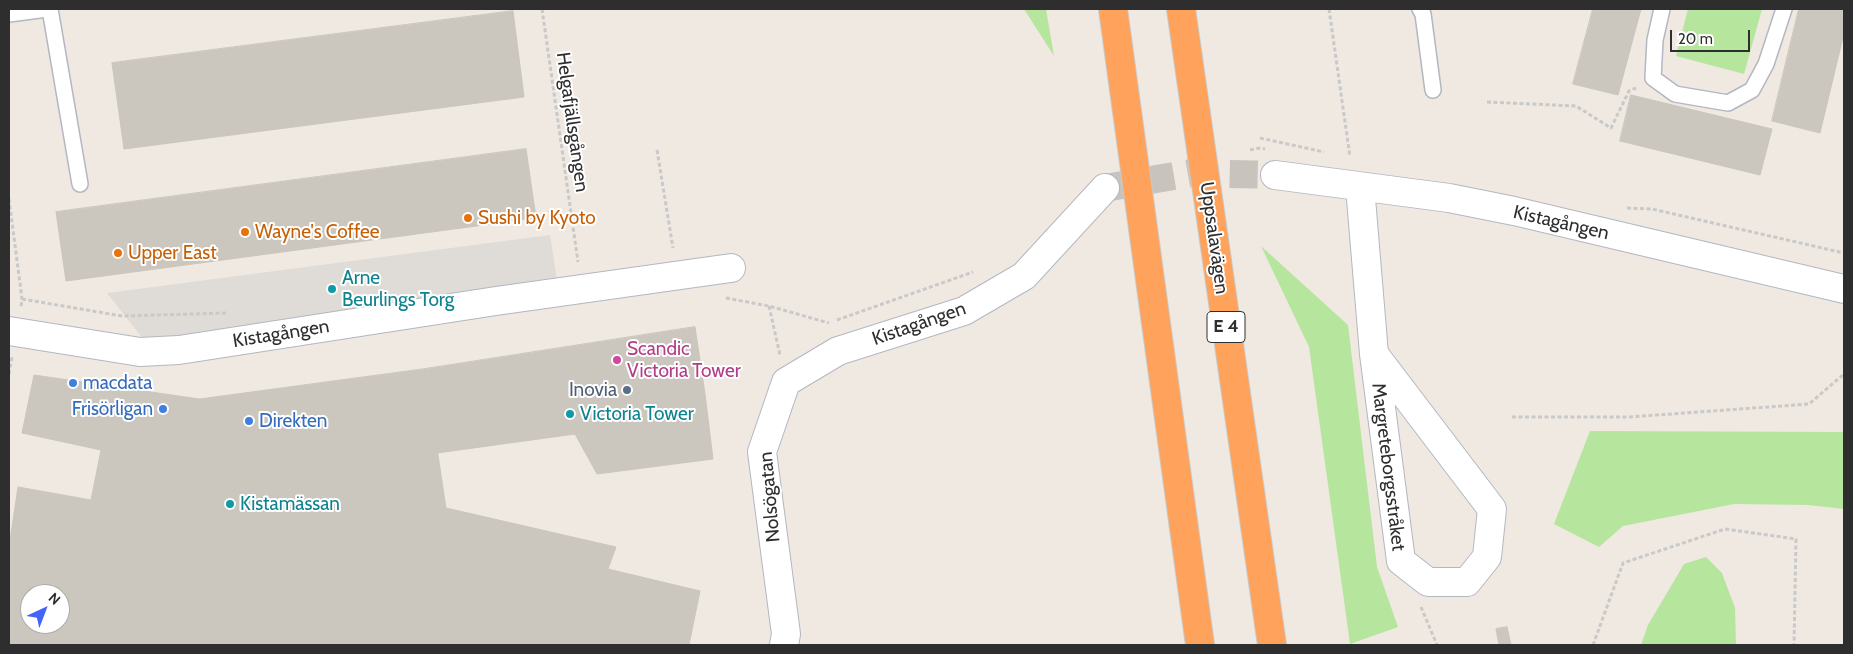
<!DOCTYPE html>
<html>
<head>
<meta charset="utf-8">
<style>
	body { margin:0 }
	#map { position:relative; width:1853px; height:654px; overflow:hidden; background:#efe9e1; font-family:Cabin,sans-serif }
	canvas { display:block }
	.frame { position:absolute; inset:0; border:10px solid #2e2e2e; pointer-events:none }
	.north { position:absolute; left:20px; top:584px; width:50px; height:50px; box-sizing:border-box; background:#fff; border:1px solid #ababab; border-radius:50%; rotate:43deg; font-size:14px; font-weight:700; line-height:20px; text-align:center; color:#2e2e2e }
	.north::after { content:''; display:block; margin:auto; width:18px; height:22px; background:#4264fb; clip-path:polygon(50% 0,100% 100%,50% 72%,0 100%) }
	.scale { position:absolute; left:1670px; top:30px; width:80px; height:22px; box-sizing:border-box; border:2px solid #2e2e2e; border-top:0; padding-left:6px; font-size:15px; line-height:18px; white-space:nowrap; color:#2e2e2e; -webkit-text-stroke:4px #fff; paint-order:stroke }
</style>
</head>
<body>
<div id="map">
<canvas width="1853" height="654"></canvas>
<div class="frame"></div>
<div class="north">N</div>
<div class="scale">20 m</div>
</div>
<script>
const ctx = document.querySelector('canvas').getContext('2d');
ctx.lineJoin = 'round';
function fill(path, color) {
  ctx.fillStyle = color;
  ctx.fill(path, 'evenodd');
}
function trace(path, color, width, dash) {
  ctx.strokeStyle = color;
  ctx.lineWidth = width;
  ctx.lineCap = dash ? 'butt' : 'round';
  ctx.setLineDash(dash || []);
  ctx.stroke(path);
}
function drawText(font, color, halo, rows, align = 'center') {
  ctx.font = font + ' Cabin,sans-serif';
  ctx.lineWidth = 4;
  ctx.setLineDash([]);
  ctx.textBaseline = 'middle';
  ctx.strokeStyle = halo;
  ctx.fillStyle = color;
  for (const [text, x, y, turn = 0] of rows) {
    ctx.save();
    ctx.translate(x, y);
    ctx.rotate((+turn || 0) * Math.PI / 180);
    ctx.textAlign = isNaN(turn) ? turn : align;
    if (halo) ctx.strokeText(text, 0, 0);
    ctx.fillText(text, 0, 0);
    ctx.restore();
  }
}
fill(new Path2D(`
	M1024 9H1046L1054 56Z
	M1688 9H1762L1744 74 1676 56Z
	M1261 246 1348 325 1377 567 1398 627 1350 644 1309 347Z
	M1590 431 1844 432V509L1808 505 1734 504 1623 526 1599 547 1554 524Z
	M1706 557 1722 573 1735 608 1736 645H1641L1648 625 1684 564Z`), '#b6e59e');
fill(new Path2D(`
	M550 235 558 286 144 340 107 293Z`), '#dfdcd8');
const building = new Path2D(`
	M1593 9H1641L1618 95 1573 84Z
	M1799 9H1844V33L1820 133 1772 121Z
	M513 11 524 97 124 149 112 63Z
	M1631 95 1772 129 1760 175 1620 141Z
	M526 149 536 218 66 281 56 212Z
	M695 327 705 394 713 459 597 474 575 434 437 453 425 369Z
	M425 369 446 508 616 547 608 569 700 591 689 645H9V547L18 487 91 500 101 450 22 433 34 375 199 399ZM30 594H60V624H30Z
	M1507 627 1511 645H1499L1496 629Z`);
fill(building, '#cbc7bf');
trace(building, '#cbc5ba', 1);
trace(new Path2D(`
	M1105 188 1191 173 1275 175`), '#c8c4bd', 28, [28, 14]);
const lane = new Path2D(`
	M50 9 80 184
	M1420 9 1423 14 1433 90
	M1662 9 1655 40 1653 78 1675 94 1728 103 1752 90 1766 64 1784 9
	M9 14 47 9`);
const street = new Path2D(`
	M1275 175 1449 198 1514 211 1844 289
	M1360 187 1374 354 1401 561 1428 582H1467L1487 557 1492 509 1374 354
	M9 331 140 352 179 350 496 301 731 268
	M784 645 786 634 762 452 786 382 838 351 964 311 1024 276 1105 188`);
const highway = new Path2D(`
	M1113 9 1200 645
	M1181 9 1272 645`);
trace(lane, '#b4b7c1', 18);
trace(street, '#b4b7c1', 30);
trace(highway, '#c9c9c9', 30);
trace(new Path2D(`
	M542 9 578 262
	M1329 9 1350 157
	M1487 102 1576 106 1611 128 1629 91 1636 88
	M1260 138 1324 152
	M657 150 673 248
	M1250 150 1259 148 1265 149
	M9 199 22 299 21 307
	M1627 208 1652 209 1844 253
	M726 298 769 306 829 323
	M22 299 122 316 228 313
	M769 306 780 355
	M837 320 973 272
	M9 374 12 357
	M1512 417H1629L1809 404 1844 374
	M1421 607 1437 645
	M1593 645 1623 563 1725 529 1796 539 1794 645`), '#c9c9c9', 3, [4, 2.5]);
trace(lane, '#fff', 15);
trace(street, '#fff', 28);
trace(highway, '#ffa35c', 28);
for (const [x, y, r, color] of [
	[468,218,5,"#e8710a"],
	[245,232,5,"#e8710a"],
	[118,253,5,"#e8710a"],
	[332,289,5,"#0f9aa8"],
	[617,360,5,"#d1479c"],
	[73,383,5,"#3f7fe0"],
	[627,390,5,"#5c6f8a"],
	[163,409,5,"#3f7fe0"],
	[570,414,5,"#0f9aa8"],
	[249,421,5,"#3f7fe0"],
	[230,504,5,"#0f9aa8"]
]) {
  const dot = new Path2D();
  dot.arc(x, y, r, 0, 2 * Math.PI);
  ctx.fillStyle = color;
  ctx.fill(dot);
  trace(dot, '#fff', 2);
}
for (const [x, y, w] of [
	[1226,327,38]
]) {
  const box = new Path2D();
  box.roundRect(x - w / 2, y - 15.5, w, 31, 4);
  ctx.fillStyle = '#fff';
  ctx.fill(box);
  trace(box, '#2e2e2e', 1);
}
drawText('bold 18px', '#2e2e2e', null, [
	["E 4",1226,327]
]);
drawText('19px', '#2e2e2e', '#fff', [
	["Helgafjällsgången",572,122,82],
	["Kistagången",1561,223,13],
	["Uppsalavägen",1214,238,82],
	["Kistagången",919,324,-19],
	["Kistagången",281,334,-9],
	["Margreteborgsstråket",1388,467,83],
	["Nolsögatan",770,497,-95]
]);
drawText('19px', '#c56008', '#fff', [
	["Sushi by Kyoto",478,218],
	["Wayne's Coffee",255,232],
	["Upper East",128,253]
], 'left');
drawText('19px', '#0d838f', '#fff', [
	["Arne",342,278],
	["Beurlings Torg",342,300],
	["Victoria Tower",580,414],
	["Kistamässan",240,504]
], 'left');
drawText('19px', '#b23c85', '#fff', [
	["Scandic",627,349],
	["Victoria Tower",627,371]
], 'left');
drawText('19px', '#366cbe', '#fff', [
	["macdata",83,383],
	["Frisörligan",153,409,"right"],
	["Direkten",259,421]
], 'left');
drawText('19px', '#4e5e75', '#fff', [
	["Inovia",617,390]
], 'right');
</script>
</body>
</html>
